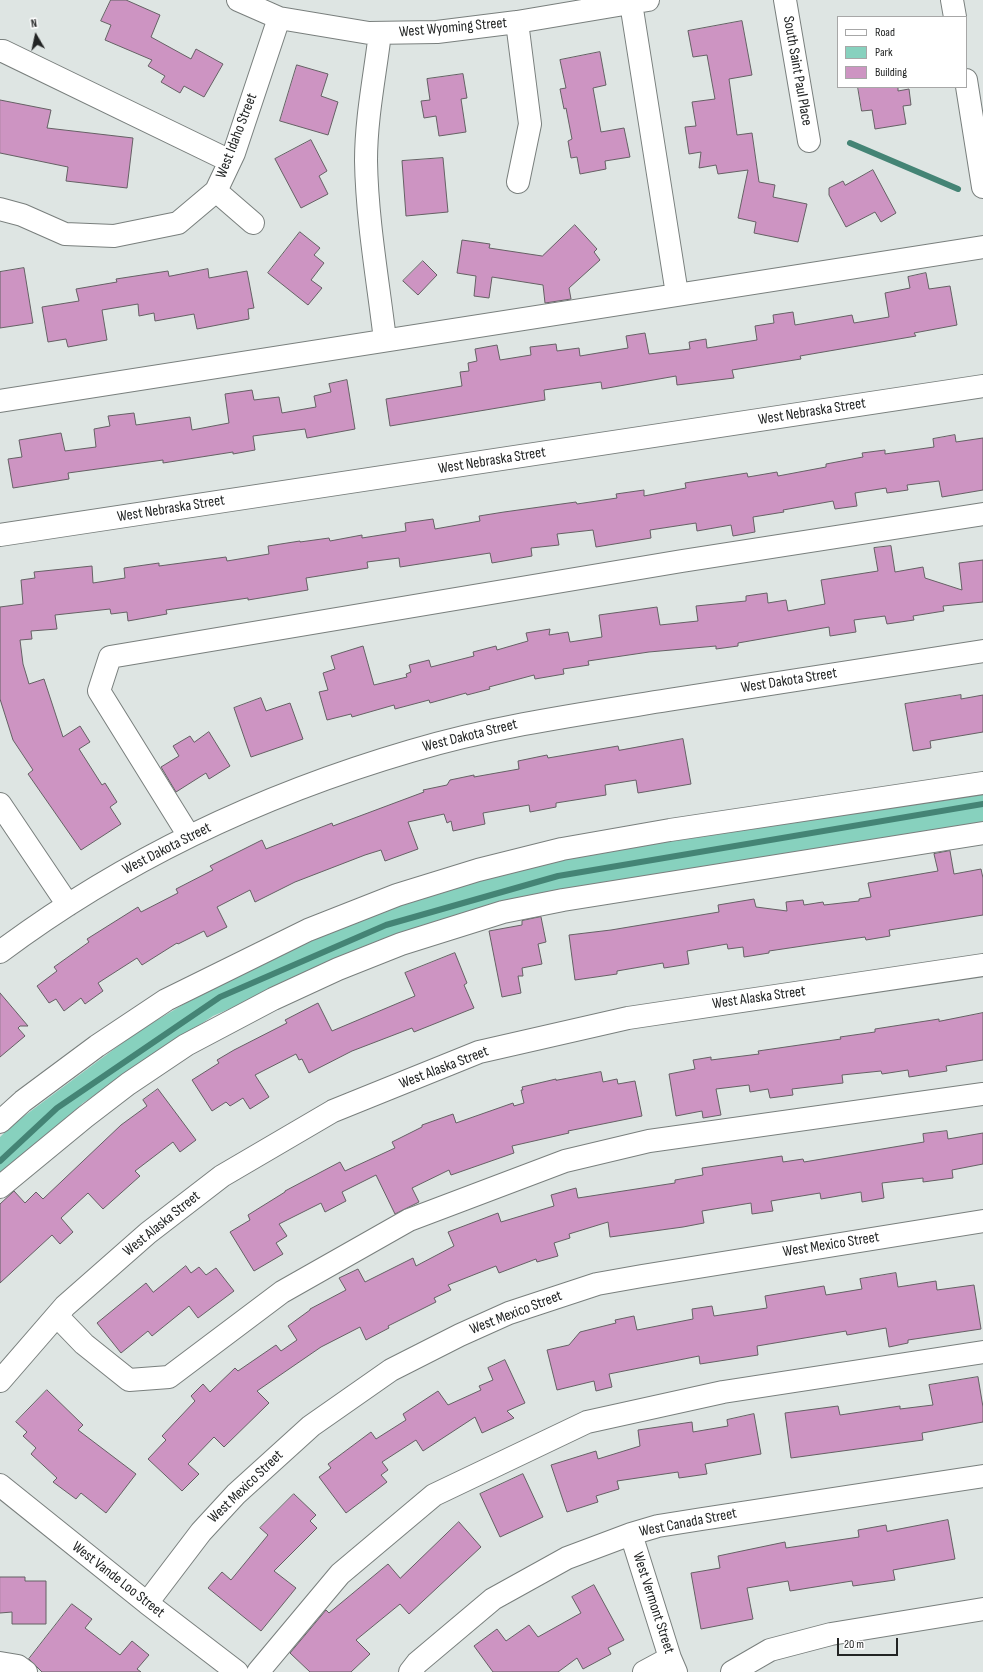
<!DOCTYPE html>
<html>
<head>
<meta charset="utf-8">
<style>
	body { margin:0 }
	#map { position:relative; width:983px; height:1672px; overflow:hidden; background:#dee5e3; font-family:"Sofia Sans Condensed",sans-serif }
	canvas { display:block }
	.legend { position:absolute; left:837px; top:16px; width:130px; height:72px; box-sizing:border-box; background:#fff; border:1px solid #a7a7a7; margin:0; padding:5px 7px; list-style:none; font-size:12px; color:#222424 }
	.legend li { display:flex; align-items:center; gap:8px; height:20px }
	.legend b { width:20px; border:1px solid #a7a7a7 }
	.north { position:absolute; left:16px; top:16px; width:40px; height:40px; -webkit-text-stroke:3px #fff; paint-order:stroke; rotate:351deg; font-size:11px; font-weight:700; line-height:16px; text-align:center; color:#222424 }
	.north::after { content:''; display:block; margin:auto; width:14px; height:18px; background:#222424; clip-path:polygon(50% 0,100% 100%,50% 72%,0 100%) }
	.scale { position:absolute; left:837px; top:1638px; width:61px; height:18px; box-sizing:border-box; border:2px solid #222424; border-top:0; padding-left:5px; font-size:12px; line-height:14px; white-space:nowrap; color:#222424; -webkit-text-stroke:3px #fff; paint-order:stroke }
</style>
</head>
<body>
<div id="map">
<canvas width="983" height="1672"></canvas>
<ul class="legend">
<li><b style="height:5px;background:#fff"></b>Road</li>
<li><b style="height:11px;background:#87d1be"></b>Park</li>
<li><b style="height:11px;background:#cd94c2"></b>Building</li>
</ul>
<div class="north">N</div>
<div class="scale">20 m</div>
</div>
<script>
const ctx = document.querySelector('canvas').getContext('2d');
ctx.lineJoin = 'round';
function fill(path, color) {
  ctx.fillStyle = color;
  ctx.fill(path, 'evenodd');
}
function trace(path, color, width, dash) {
  ctx.strokeStyle = color;
  ctx.lineWidth = width;
  ctx.lineCap = dash ? 'butt' : 'round';
  ctx.setLineDash(dash || []);
  ctx.stroke(path);
}
function drawText(font, color, halo, rows, align = 'center') {
  ctx.font = font + ' "Sofia Sans Condensed",sans-serif';
  ctx.lineWidth = 3;
  ctx.setLineDash([]);
  ctx.textBaseline = 'middle';
  ctx.strokeStyle = halo;
  ctx.fillStyle = color;
  for (const [text, x, y, turn = 0] of rows) {
    ctx.save();
    ctx.translate(x, y);
    ctx.rotate((+turn || 0) * Math.PI / 180);
    ctx.textAlign = isNaN(turn) ? turn : align;
    if (halo) ctx.strokeText(text, 0, 0);
    ctx.fillText(text, 0, 0);
    ctx.restore();
  }
}
fill(new Path2D(`
	M983 790V825L401 934 213 1016 83 1103 0 1181V1137L12 1125 137 1032 246 967 364 916 512 868 637 843Z`), '#87d1be');
trace(new Path2D(`
	M850 143 958 189
	M0 1161 57 1108 220 997 386 925 558 876 983 804`), '#448475', 6);
const building = new Path2D(`
	M111 0H126L160 15 151 37 191 59 196 49 223 64 204 97 184 86 180 93 161 82 165 76 148 66 152 60 105 40 111 25 101 21Z
	M742 21 752 75 729 79 737 135 752 133 759 182 775 185 773 197 807 204 798 242 754 233 756 222 738 218 748 170 718 174 716 165 699 168 701 152 689 154 685 127 696 126 692 102 715 99 707 55 693 57 688 31Z
	M600 52 606 85 593 88 601 132 624 128 630 157 605 161 606 169 580 174 577 157 571 158 568 141 572 139 566 108 564 109 560 89 566 88 560 60Z
	M297 65 328 74 321 96 338 102 328 135 280 121Z
	M463 74 467 98 461 99 466 132 439 136 436 116 424 118 421 101 430 100 427 79Z
	M858 87H898V91L909 89 911 105 903 106 906 124 875 129 872 110 862 111Z
	M0 100 51 110 47 128 133 138 127 188 66 181 68 167 0 153Z
	M311 140 327 171 319 176 328 194 301 208 275 159Z
	M443 158 448 212 406 216 402 161Z
	M873 170 896 213 881 222 875 212 846 227 829 195V188L843 181 845 185Z
	M575 225 597 249 594 252 600 260 569 288 571 299 545 303 543 285 492 277 489 298 474 296 476 276 457 273 462 240 490 244 489 248 542 256Z
	M300 232 320 248 314 255 324 263 311 280 322 288 308 305 268 273Z
	M423 261 437 275 418 295 403 281Z
	M24 268 33 323 0 328V272Z
	M208 269 209 278 247 271 254 308 248 309 249 319 197 329 194 314 155 321 154 313 139 316 138 304 102 310 107 340 68 347 66 339 48 342 42 307 79 301 76 289 117 282 116 279 168 271 169 276Z
	M926 273 929 289 950 286 957 325 914 333 916 336 800 356 801 359 732 370 734 378 677 385 676 376 602 389 601 382 544 390 545 400 390 426 386 399 462 386 460 372 469 371 468 363 477 361 475 349 497 345 500 360 531 355 530 347 556 344 557 351 579 348 580 356 628 348 626 336 645 333 649 354 690 349 689 342 706 339 707 348 757 340 755 326 774 323 773 315 793 312 795 325 852 315 854 323 889 317 885 293 910 288 908 277Z
	M347 380 355 429 307 438 305 429 253 436 255 450 233 454V452L163 463V460L68 473 69 479 13 488 8 459 22 457 19 440 61 433 65 451 96 447 94 429 110 426 108 416 134 413 136 425 190 417 192 430 229 423 225 394 252 390 254 400 279 397 282 413 316 407 314 396 331 392 329 384Z
	M955 435 956 442 983 438V490L942 497 939 481 907 485 908 490 887 493 886 488 855 493 857 506 835 509 833 501 783 510 784 512 753 517 755 532 733 536 731 525 697 531 696 523 650 530 651 538 596 547 593 530 557 534 559 545 531 548 532 556 492 563 490 553 400 567 399 558 367 562 368 568 306 578 308 590 248 600V598L166 610 167 614 128 621 127 612 111 614 110 609 55 615 57 629 31 631 32 639 20 640 23 664 29 684 44 679 63 737 80 726 90 742 79 749 102 785 105 783 117 802 110 807 121 824 81 850 28 774 33 770 13 740 0 699V607L23 604 21 580 35 578 34 572 92 566 93 583 125 578 124 568 159 563V566L226 557 227 561 269 554 268 546 300 541V542L329 538 330 541 362 535V538L406 531 405 523 433 519 435 529 480 521 479 516 504 512 576 502 577 504 617 498 616 494 644 490V496L686 488 685 483 747 473 748 477 777 472 778 476 826 467V464L863 457 862 453 885 450V454L934 447 933 439Z
	M891 546 895 572 923 567 925 578 962 590 959 563 983 560V602L943 606 944 611 913 616 914 620 887 624 885 616 854 620 856 632 830 636 829 627 738 643V646L716 649V646L649 652 588 661 589 665 563 669 564 674 535 679 534 675 489 687 490 689 467 695 466 693 430 703 429 700 395 709 394 705 352 717 351 714 327 720 319 692 328 690 323 673 335 669 331 656 363 646 374 685 407 677 406 674 411 672 409 665 429 660 431 667 474 656 473 652 496 646 497 650 528 641 526 633 550 629 549 635 568 632 570 642 602 637 599 615 657 607 660 625 698 621 696 606 746 601V596L767 593 768 603 786 600 788 611 825 604 821 580 878 571 874 548Z
	M961 695V699L983 695V732L930 741 931 748 913 751 905 704Z
	M261 698 266 711 290 703 303 739 251 757 234 708Z
	M209 732 230 766 209 779 206 773 176 792 161 767 179 756 173 746 190 736 194 742Z
	M683 739 691 784 638 793 636 780 605 785 606 795 556 803V807L530 812 529 805 483 813 485 824 453 831 451 821 447 823 444 814 408 822 418 849 385 861 381 850 365 855 295 882 255 902 250 890 217 907 227 927 207 937 204 931 178 944 177 943 142 965 137 958 98 983 103 991 85 1004 81 998 64 1011 56 999 49 1003 37 986 57 971 54 967 89 942 87 939 138 907 141 912 178 893 176 889 213 870 210 866 262 840 266 849 332 823 333 826 424 792 423 790 447 785 450 780 474 775V777L519 769 518 761 547 755 548 758 618 746 619 750Z
	M950 851 954 874 981 869 983 878V915L889 930 890 936 866 940 865 937 816 944 769 951V953L744 957 743 947 728 949 727 944 687 951 689 964 664 968 663 963 617 971V974L575 980 569 935 611 930 719 912 718 905 754 899 756 907 787 911 786 902 803 900 804 905 823 902 824 905 859 901V899L871 897 868 883 938 871 934 854Z
	M541 917 546 942 538 944 542 964 522 968 523 976H518L521 993 502 997 489 931 522 925V921Z
	M455 953 467 983 464 985 474 1008 414 1032 412 1028 352 1051 309 1073 302 1059 299 1060 296 1054 255 1075 269 1097 250 1109 243 1098 230 1106 226 1102 212 1111 192 1080 219 1063 217 1060 234 1050 287 1023 285 1020 318 1003 332 1031 415 996 405 973Z
	M0 993 28 1026H20L18 1028 25 1036 0 1057Z
	M983 1013V1060L946 1066 947 1071 909 1077 908 1070 882 1074 881 1071 842 1075 843 1083 792 1089 793 1095 770 1098 768 1089 750 1092 749 1085 716 1089 721 1115 703 1118 702 1111 676 1116 669 1074 695 1069 693 1060 711 1057V1060L759 1054 758 1051 841 1039 840 1037 875 1032V1029L939 1019V1021Z
	M601 1072 603 1082 617 1079 618 1084 635 1081 642 1116 568 1131 569 1133 512 1146 514 1153 451 1175 449 1170 412 1188 419 1202 395 1214 376 1175 342 1192 346 1201 325 1212 321 1203 279 1224 287 1236 276 1243 283 1254 254 1271 230 1232 250 1220 248 1215 285 1192V1191L340 1162 345 1171 395 1148 392 1142 422 1127V1125L453 1114 456 1123 513 1103 514 1106 524 1103 521 1090H523L522 1087 556 1079V1080Z
	M158 1089 196 1140 180 1152 173 1142 135 1171 140 1176 103 1209 88 1193 61 1218 73 1232 60 1244 52 1235 0 1283V1204L14 1191 25 1203 36 1192 43 1199 121 1125 147 1106 143 1100Z
	M947 1131 948 1139 983 1133V1164L952 1170 953 1178 923 1182V1178L882 1183 884 1198 862 1202 861 1192 821 1199 820 1193 771 1201 773 1211 752 1214 751 1203 702 1211 704 1223 683 1227 610 1237 608 1222 569 1234 570 1238 554 1243 558 1256 537 1262 536 1259 499 1273 496 1266 448 1285 451 1290 434 1298 436 1302 388 1326 389 1328 366 1340 360 1327 321 1347 257 1391 269 1403 224 1447 214 1437 188 1464 199 1474 182 1491 148 1459 166 1440 162 1436 195 1401 191 1396 203 1384 210 1392 235 1368 238 1371 276 1345 281 1351 297 1340 288 1326 310 1310V1309L346 1290 339 1278 358 1269 365 1282 413 1258 416 1266 454 1246 448 1232 498 1213 501 1222 554 1206 551 1195 576 1188 578 1198 675 1183V1180L703 1175 702 1168 782 1156 783 1162 803 1159 804 1162 924 1142 923 1134Z
	M186 1266 191 1273 199 1267 206 1275 216 1268 234 1291 198 1318 189 1306 152 1336 148 1331 121 1353 97 1323 146 1283 153 1292Z
	M896 1273 898 1287 936 1281 937 1290 974 1285 981 1329 908 1340V1343L889 1347 886 1328 847 1335 846 1331 757 1346 758 1355 700 1364 699 1356 609 1374 612 1387 596 1391 594 1381 557 1390 547 1350 569 1345 580 1332 616 1323 615 1320 634 1316 637 1330 693 1319 692 1309 712 1306 714 1316 767 1308 765 1296 824 1286 826 1295 862 1289 860 1279Z
	M505 1360 525 1403 507 1411 514 1418 482 1433 475 1417 423 1451 416 1440 382 1462 388 1470 381 1475 387 1482 346 1513 319 1477 331 1468 328 1464 371 1432 376 1439 406 1420 403 1414 438 1391 448 1405 481 1390 479 1386 493 1380 488 1368Z
	M978 1377 983 1407V1422L922 1433 923 1440 791 1458 785 1413 838 1406 840 1415 900 1406V1409L933 1405 929 1385Z
	M47 1390 83 1425 78 1430 136 1474 106 1513 81 1493 76 1499 53 1482 57 1478 31 1454 36 1448 23 1436 27 1432 16 1422Z
	M754 1414 761 1454 705 1464 707 1474 679 1478 678 1472 617 1481 619 1489 596 1496 598 1502 567 1512 551 1465 596 1451 598 1459 640 1446 638 1430 692 1422 693 1432 728 1426 727 1420Z
	M523 1474 543 1517 500 1537 480 1494Z
	M294 1494 316 1515 310 1521 317 1528 274 1571 296 1588 261 1631 208 1588 222 1572 231 1580 268 1535 260 1528Z
	M948 1520 955 1559 893 1570 895 1580 853 1586 852 1581 790 1591 788 1581 747 1588 753 1619 701 1629 691 1573 720 1568 718 1556 785 1542 786 1548 859 1537 858 1530 886 1525 887 1531Z
	M459 1522 481 1547 409 1614 400 1604 356 1640 370 1654 351 1672H310L290 1653 326 1610 329 1613 388 1564 400 1578Z
	M0 1577H25V1581H46V1624H12V1612L0 1613Z
	M594 1585 624 1640 608 1648 611 1654 583 1669 577 1658 558 1672H493L474 1646 497 1629 506 1641 529 1625 538 1637 581 1613 572 1597Z
	M72 1604 92 1619 85 1628 120 1655 132 1641 149 1655 137 1669 141 1672H42L29 1659Z`);
fill(building, '#cd94c2');
trace(building, '#656064', 1);
const minor = new Path2D(`
	M238 0 279 18 369 33 437 32 517 22 648 0
	M785 0 809 141
	M631 3 677 294
	M517 22 530 124 518 182
	M380 33C375 75 366 118 366 161 367 220 378 281 385 340
	M0 51H3L230 161
	M216 191 253 223
	M0 209 22 215 65 234 114 236 178 223 216 191 234 153 279 18
	M0 401 983 247
	M0 535 983 386
	M0 804 68 905
	M189 836 99 691 110 657 682 561 983 514
	M0 952C123 860 264 794 411 751 495 726 581 714 668 700 773 684 878 667 983 651
	M0 1122 23 1101 97 1046 166 1000 308 930 397 895 478 870 562 849 670 830 983 783
	M0 1187 85 1117 128 1084 186 1045 273 999 338 969 401 944 503 912 563 900 983 833
	M57 1316 84 1344 129 1380 169 1377 282 1292 409 1220 565 1161 649 1141 983 1094
	M0 1381 65 1306 148 1233 222 1176 333 1111 479 1052 628 1018 983 965
	M0 1485 147 1603 237 1672
	M631 1534 670 1658 676 1672
	M147 1603 201 1532 236 1494 311 1426 391 1370 460 1335 509 1313 597 1284 642 1276 983 1221
	M0 1663 18 1666 26 1672
	M258 1672 340 1574 434 1495 587 1422 723 1392 983 1352
	M410 1672 417 1663 493 1599 567 1558 631 1534 658 1526 702 1519 983 1476
	M644 1672 670 1658
	M732 1672 770 1650 831 1634 983 1609`);
const major = new Path2D(`
	M952 0 955 17
	M966 80 983 187`);
trace(minor, '#797f7d', 24);
trace(major, '#797f7d', 24);
trace(minor, '#fff', 22);
trace(major, '#fff', 22);
drawText('15px', '#222424', '#fff', [
	["West Wyoming Street",453,28,-5],
	["South Saint Paul Place",797,71,80],
	["West Idaho Street",237,136,-69],
	["West Nebraska Street",812,412,-9],
	["West Nebraska Street",492,461,-9],
	["West Nebraska Street",171,509,-9],
	["West Dakota Street",789,681,-9],
	["West Dakota Street",470,736,-14],
	["West Dakota Street",167,849,-27],
	["West Alaska Street",759,998,-8],
	["West Alaska Street",444,1068,-21],
	["West Alaska Street",162,1224,-39],
	["West Mexico Street",831,1245,-9],
	["West Mexico Street",516,1313,-21],
	["West Mexico Street",246,1487,-44],
	["West Canada Street",688,1523,-11],
	["West Vande Loo Street",118,1580,38],
	["West Vermont Street",653,1603,72]
]);
</script>
</body>
</html>
